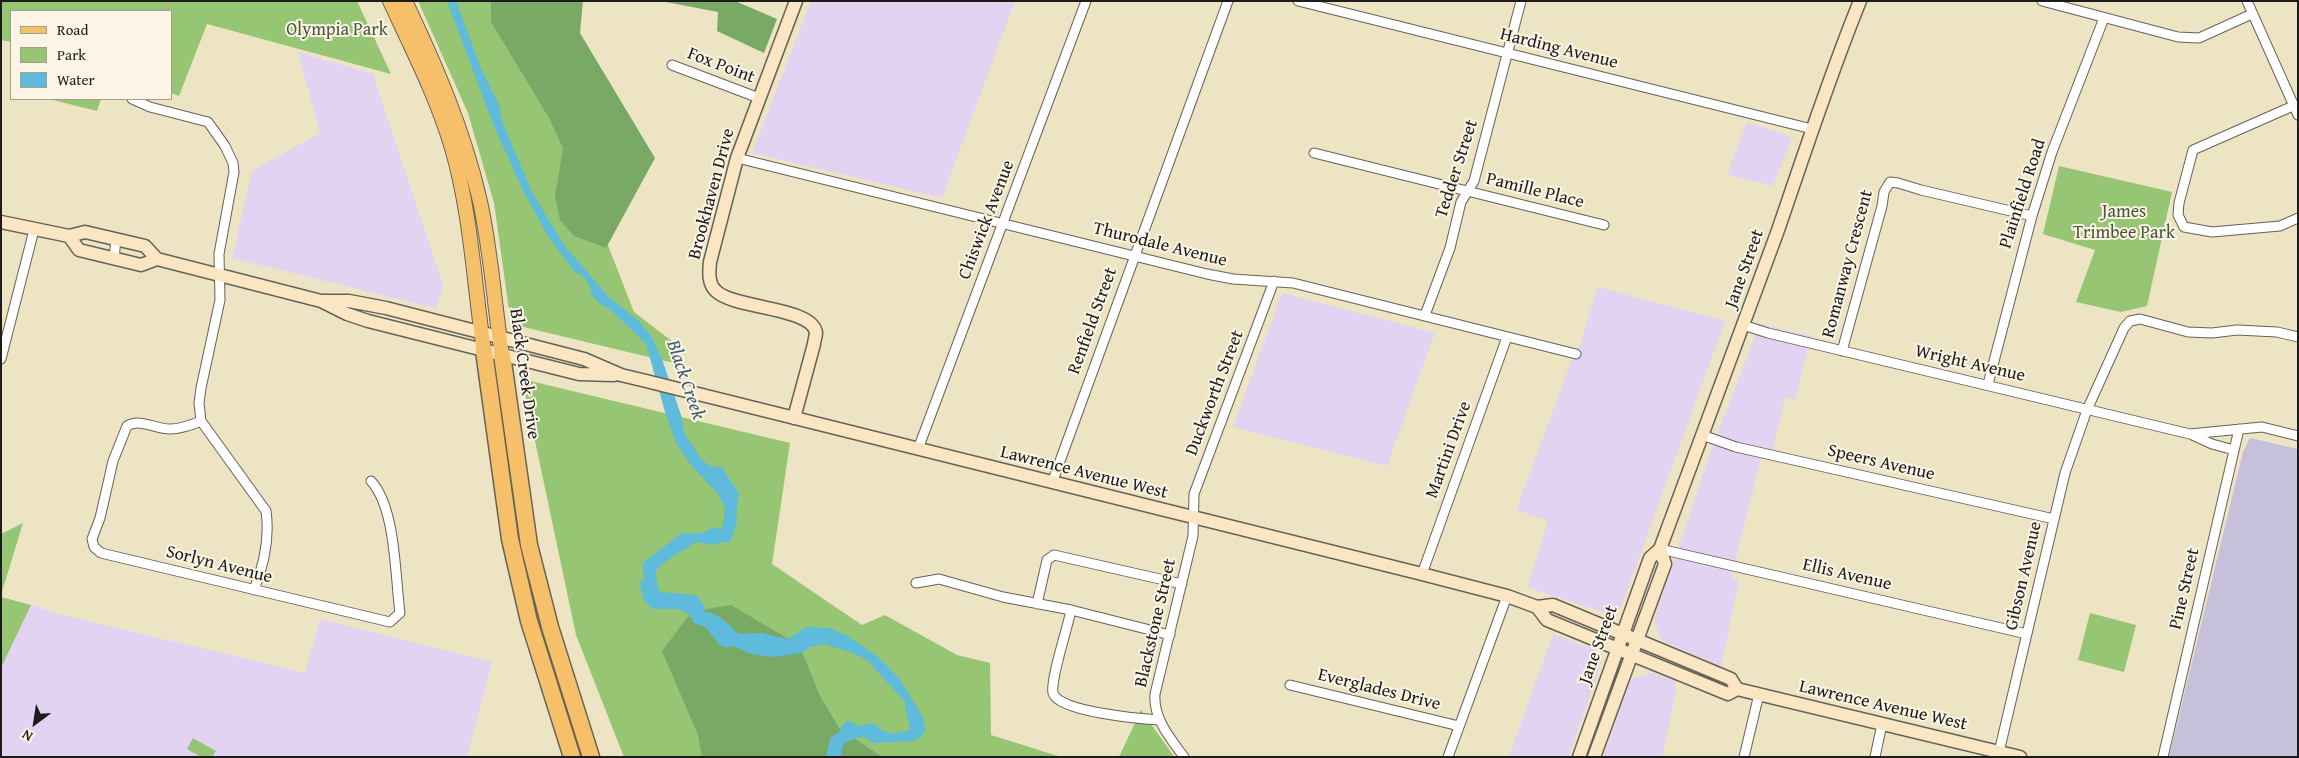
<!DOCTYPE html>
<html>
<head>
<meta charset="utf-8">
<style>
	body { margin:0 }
	#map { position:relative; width:2299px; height:758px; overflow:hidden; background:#ede4c4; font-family:"Gentium Book Plus",serif }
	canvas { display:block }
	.frame { position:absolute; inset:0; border:2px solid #1c1c1c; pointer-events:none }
	.legend { position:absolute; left:10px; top:10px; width:162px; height:90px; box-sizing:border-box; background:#fcf5e5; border:1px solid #a29e95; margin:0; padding:6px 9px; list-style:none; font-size:15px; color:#1c1c1c }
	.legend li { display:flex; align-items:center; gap:10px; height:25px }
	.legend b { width:25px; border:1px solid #a29e95 }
	.north { position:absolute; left:10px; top:698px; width:50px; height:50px; -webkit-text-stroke:4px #fcf5e5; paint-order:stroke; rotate:211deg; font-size:14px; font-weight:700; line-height:20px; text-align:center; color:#1c1c1c }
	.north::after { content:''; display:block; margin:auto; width:18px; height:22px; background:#1c1c1c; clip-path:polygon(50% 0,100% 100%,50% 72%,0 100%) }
</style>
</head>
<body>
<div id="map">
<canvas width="2299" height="758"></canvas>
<div class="frame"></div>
<ul class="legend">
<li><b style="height:6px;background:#f6c06b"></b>Road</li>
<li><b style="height:14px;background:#96c574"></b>Park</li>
<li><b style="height:14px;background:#5ebbdc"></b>Water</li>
</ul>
<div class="north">N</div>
</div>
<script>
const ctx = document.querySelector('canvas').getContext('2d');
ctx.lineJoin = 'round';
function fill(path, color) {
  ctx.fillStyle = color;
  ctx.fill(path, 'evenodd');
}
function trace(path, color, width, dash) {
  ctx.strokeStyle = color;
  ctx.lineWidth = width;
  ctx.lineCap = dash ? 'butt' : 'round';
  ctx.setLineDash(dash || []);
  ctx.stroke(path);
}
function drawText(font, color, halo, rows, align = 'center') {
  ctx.font = font + ' "Gentium Book Plus",serif';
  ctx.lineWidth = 4;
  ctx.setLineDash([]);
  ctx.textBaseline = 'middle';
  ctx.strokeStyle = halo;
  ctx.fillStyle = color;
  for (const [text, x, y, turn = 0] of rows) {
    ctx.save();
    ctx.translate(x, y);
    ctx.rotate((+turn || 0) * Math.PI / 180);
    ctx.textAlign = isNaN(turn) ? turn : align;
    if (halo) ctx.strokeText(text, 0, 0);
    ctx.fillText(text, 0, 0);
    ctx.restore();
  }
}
fill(new Path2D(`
	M811 1H1015L942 198 752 153Z
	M298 52 373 74 443 284 437 309 232 258 252 171 320 133Z
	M1747 122 1792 137 1773 186 1727 174Z
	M1598 287 1725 321 1621 608 1609 614 1527 587 1548 521 1516 510 1570 365 1580 344Z
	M1282 293 1435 333 1387 466 1233 427Z
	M1760 324 1811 336 1795 400 1785 397 1771 460 1761 459 1731 578 1739 579 1721 667 1661 640 1654 620 1710 453Z
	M31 605 63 615 305 673 320 619 492 662 467 757H1V668Z
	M1553 634 1594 649 1601 663 1569 757H1509Z
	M1652 673 1675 681 1676 691 1662 757H1603L1631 679Z`), '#e3d3f2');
fill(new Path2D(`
	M2250 438 2298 449V757H2169L2243 452Z`), '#c6c0da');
fill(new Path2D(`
	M1 1H357L391 74 207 24 179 96 171 93V11H11V42L1 40Z
	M418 1H554L550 97 634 312 681 348 678 364 511 324 494 203 468 113Z
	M49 99H101L97 111Z
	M2059 166 2172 192 2147 306 2121 312 2076 302 2095 250 2043 234Z
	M522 379 790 443 772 564 862 625 885 615 957 655 990 663 991 735 1061 757H624L576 635Z
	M23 523 1 595V534Z
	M1 597 31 605 1 668Z
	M2090 613 2136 625 2124 672 2078 660Z
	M1141 710 1173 755 1172 757H1119Z
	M193 738 216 751 212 757H201L187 749Z`), '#96c574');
fill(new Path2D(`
	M491 1H583L580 33 655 158 606 248 574 236 560 220 555 196 563 148 549 118 491 22Z
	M661 1H735L777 19 764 53 717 31 718 12Z
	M731 605 787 638 803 654 819 694 839 728 882 757H702L698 735 662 651 687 618 700 610Z`), '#78aa66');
fill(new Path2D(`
	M447 1H456L481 68 499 105 502 121 532 192 564 245 609 297 640 322 651 336 662 359 681 415 684 433 702 460 710 466 722 467 739 494C734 514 741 525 729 543L723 542 713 545 696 542C682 552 668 558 656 570L657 584 660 592 696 595 704 605 705 612C720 613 729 626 739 634L761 633 788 639 807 627 829 628 848 636 878 657 899 678 924 719 925 730 921 737 913 741 873 743 865 737C852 738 839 741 842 757H826L830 739 839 732 844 723 850 721 857 726 874 723C884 735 896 736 910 729 909 719 904 709 905 702L867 660 853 653 824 644 810 647 802 653 771 657 751 654 733 646 728 648 720 645 705 627 694 623 689 614 677 609H653L645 602 639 583 644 580 643 563 682 533H702L714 527 721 529 724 521 725 507 717 493 691 465 676 443 665 412 646 344 612 311 598 302 591 294 590 287 586 279 579 273 576 274 548 236 525 195 493 124Z`), '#5ebbdc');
const street = new Path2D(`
	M1298 1 1812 129
	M2042 1 2178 37 2199 38 2252 14
	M2247 1 2298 115
	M672 65 759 98
	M132 99 150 107 208 122 225 146 233 163 234 172 219 254 220 300 201 388 199 403 201 421 266 511C270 539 264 565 254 590
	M2293 106 2193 150 2179 203 2178 215 2184 227 2212 232 2280 226 2298 218
	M1314 153 1604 225
	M737 158 1207 274 1233 279 1293 283 1576 354
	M114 259 116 239
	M1425 315 1450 248 1461 202 1474 181 1521 1
	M1743 325 1768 333 2190 434 2212 444 2234 450
	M1842 351 1882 206 1884 192 1890 182 1898 183 1921 190 2032 216
	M1 359 34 230
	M1988 384 2032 216 2052 152 2104 18
	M201 421C191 425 181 429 170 429 155 429 140 418 127 426L113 461 100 518 92 539 94 547 101 553 390 622 400 613C395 576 396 508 371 481
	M2190 434 2262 427 2298 436
	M1702 435 1736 447 2054 519
	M918 449 1086 1
	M1052 483 1228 1
	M1660 549 2027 634
	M1422 574 1507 337
	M916 583 939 579 1003 597 1071 610 1170 635
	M1037 604 1047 560 1054 555 1182 584
	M1071 610C1068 627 1050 680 1053 693 1058 712 1143 719 1160 720
	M1290 685 1459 726
	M1999 752 2065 473 2087 410 2124 328 2130 321 2140 319 2188 332 2212 333 2237 330 2277 332 2298 337
	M1184 757C1170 738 1153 718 1155 694L1193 536 1194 494 1274 281
	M1448 757 1507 596
	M1744 757 1759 694
	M1875 757 1882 724
	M2163 757 2239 429`);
const secondary = new Path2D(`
	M1 222 69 236 85 232 145 246 157 259 321 301 347 314 368 321 579 374 614 375
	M69 236 79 250 141 265 157 259
	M321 301H349L386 308 584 359 621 375 646 381 1422 574 1507 596 1537 607 1553 605 1731 679 1737 689
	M794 418 814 344C814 341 816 336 816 333 813 307 734 309 716 291 708 284 709 272 710 262L737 158 796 1
	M1537 607 1547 620 1728 694 1737 689 2020 757
	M1579 757 1650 558 1660 549C1699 443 1739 338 1777 233 1804 155 1829 77 1860 1
	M1594 757 1665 564 1660 549`);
const primary = new Path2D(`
	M390 1C412 49 437 97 452 148 471 213 474 284 484 351
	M405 1C435 64 463 129 479 197 491 248 494 303 502 355`);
const highway = new Path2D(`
	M484 351 510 539 529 621 572 757
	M502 355 529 545 550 627 591 757`);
trace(street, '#656257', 11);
trace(secondary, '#656257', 15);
trace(primary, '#656257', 16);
trace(highway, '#656257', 19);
trace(street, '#fff', 9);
trace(secondary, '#fbe6c4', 12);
trace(primary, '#f6c06b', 14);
trace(highway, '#f6c06b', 16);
drawText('18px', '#47573b', '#fcf5e5', [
	["Olympia Park",337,30],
	["James",2124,212],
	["Trimbee Park",2124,233]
]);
drawText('18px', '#1c1c1c', '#fcf5e5', [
	["Harding Avenue",1559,49,14],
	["Fox Point",721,66,21],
	["Tedder Street",1457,169,-72],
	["Pamille Place",1535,191,14],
	["Brookhaven Drive",712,194,-75],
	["Plainfield Road",2023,194,-72],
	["Chiswick Avenue",987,220,-69],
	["Thurodale Avenue",1160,245,14],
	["Romanway Crescent",1848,264,-75],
	["Jane Street",1745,269,-70],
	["Renfield Street",1093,321,-70],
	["Wright Avenue",1970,364,13],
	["Black Creek Drive",524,374,82],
	["Duckworth Street",1215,393,-69],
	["Martini Drive",1449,450,-70],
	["Speers Avenue",1881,463,13],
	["Lawrence Avenue West",1084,473,14],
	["Sorlyn Avenue",219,565,14],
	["Ellis Avenue",1847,575,13],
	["Gibson Avenue",2024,576,-77],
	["Pine Street",2185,589,-77],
	["Blackstone Street",1156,623,-77],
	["Jane Street",1599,645,-70],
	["Everglades Drive",1379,690,14],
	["Lawrence Avenue West",1883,706,13]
]);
drawText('italic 19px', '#365c69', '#fcf5e5', [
	["Black Creek",685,380,71]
]);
</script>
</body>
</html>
